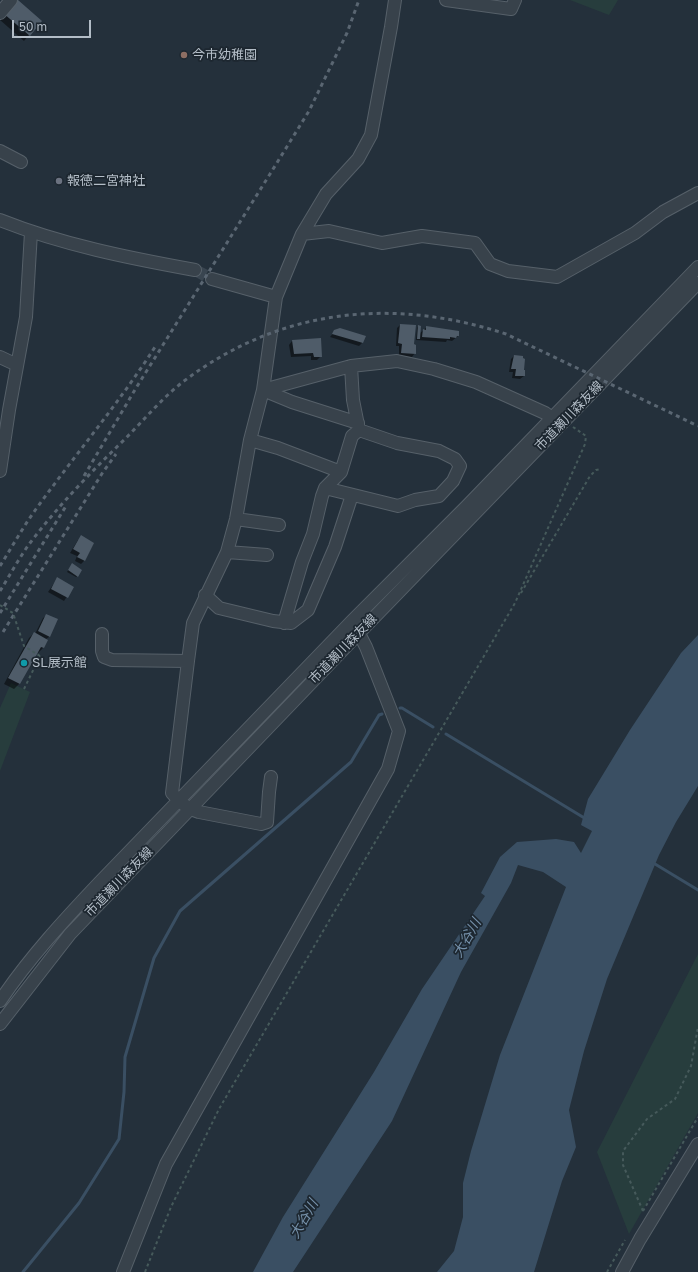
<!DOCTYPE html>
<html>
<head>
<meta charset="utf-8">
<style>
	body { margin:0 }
	#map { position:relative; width:698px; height:1272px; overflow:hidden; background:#24303b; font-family:"Golos Text",sans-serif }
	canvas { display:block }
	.scale { position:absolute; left:12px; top:20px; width:79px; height:18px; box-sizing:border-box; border:2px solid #b3bdc7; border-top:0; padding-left:5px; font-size:12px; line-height:14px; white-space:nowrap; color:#b3bdc7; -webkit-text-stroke:3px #1d2730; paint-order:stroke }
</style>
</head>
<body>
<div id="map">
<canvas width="698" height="1272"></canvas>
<div class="scale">50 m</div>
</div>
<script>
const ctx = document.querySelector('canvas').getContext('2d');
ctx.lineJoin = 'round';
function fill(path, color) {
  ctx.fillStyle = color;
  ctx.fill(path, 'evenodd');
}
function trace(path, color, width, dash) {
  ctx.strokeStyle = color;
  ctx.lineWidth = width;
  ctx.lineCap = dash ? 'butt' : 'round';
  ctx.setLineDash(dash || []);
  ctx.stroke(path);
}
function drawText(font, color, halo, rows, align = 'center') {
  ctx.font = font + ' "Golos Text","Noto Sans JP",sans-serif';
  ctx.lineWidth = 3.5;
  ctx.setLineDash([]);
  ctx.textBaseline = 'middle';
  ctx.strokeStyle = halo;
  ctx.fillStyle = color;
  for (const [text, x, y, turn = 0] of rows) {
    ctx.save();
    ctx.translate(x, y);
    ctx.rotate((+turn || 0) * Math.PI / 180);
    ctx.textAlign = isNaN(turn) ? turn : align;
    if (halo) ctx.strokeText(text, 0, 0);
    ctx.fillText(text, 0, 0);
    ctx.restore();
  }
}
fill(new Path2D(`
	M570 0H618L609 15Z
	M11 683 30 692 0 771V708Z
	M698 954V1113L629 1234 597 1152Z`), '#273d3d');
fill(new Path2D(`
	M698 635V786L676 822 659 855 607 979 584 1051 569 1110 576 1147 562 1181 534 1272H437L454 1251 463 1217V1183L471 1151 500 1055 566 887 543 872 518 865 511 883 461 972 392 1121 293 1272H253L283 1217 374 1072 422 989 485 896 481 893 500 857 517 842 556 839 574 842 581 853 592 831 581 825 588 799 630 730 681 653Z`), '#3a4f63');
fill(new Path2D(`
	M10 4 40 21 24 41 0 20V17Z
	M400 325 413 345 415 353 412 357 399 356V346H396L397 328Z
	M418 326 420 333 427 327 458 336 452 341 447 340 446 342 416 340 417 328Z
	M335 331 364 336 362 343 359 346 330 337Z
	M292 341 321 356 317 360H311V356L291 357 289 345Z
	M514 356 522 371H524V376L520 379 512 378 513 372H509L511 359Z
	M78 540 93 544 84 561 81 564 75 561 77 556 70 553Z
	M71 566 78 576 76 577 67 572Z
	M57 579 73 587 64 601 48 592Z
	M47 615 57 620 49 637 46 639 47 640 43 648 38 653 37 652 19 684 14 689 4 684 29 638 34 633 35 634 43 618Z`), '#0007');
trace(new Path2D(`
	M400 708H402L433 727
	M446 734 586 819
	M655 864 698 890
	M23 1272 79 1203 119 1139 124 1092 125 1057 154 958 180 911 351 762 379 715 382 714`), '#3a4f63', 3);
fill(new Path2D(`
	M13 0H18L42 21 30 36 3 13Z
	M400 324 416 325 414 344 416 345V354L401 353 402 344 398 343Z
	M418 325 421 326 420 339H417Z
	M426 326 459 331V336H457L456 338 450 337V339L422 337 423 329 426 330Z
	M340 328 366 336 363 343 332 334 334 330Z
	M321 338 322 357H314L313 353 294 354 292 340Z
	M514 355 523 356V358L525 359 524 370H525V376H515L516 369H511Z
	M81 535 94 543 85 561 77 557 80 553 73 549Z
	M72 563 82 570 78 577 68 570Z
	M57 577 74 587 68 598 51 589Z
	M46 614 58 619 50 637 38 631Z
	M34 632 48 640 44 648 41 647 20 684 8 678Z`), '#4f5c69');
trace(new Path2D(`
	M195 270 212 279`), '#394550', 12, [12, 6]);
const minor = new Path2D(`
	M446 0 511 9 515 0
	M0 13 11 0
	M0 151 21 162
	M0 220C63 245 129 258 195 270
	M302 234 329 231 382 243 422 236 475 243 490 264 508 271 557 277 635 233 663 212 698 193
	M212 279 276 297
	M0 357 17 365
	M263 390 351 366 397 361 434 369 476 382 545 413 552 418
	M263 390 292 402 358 423
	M250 440 278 448 341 472
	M0 471 9 410 26 317 31 232
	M325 488 398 506 415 500 439 496 453 481 460 466 455 459 439 451 397 443 359 430 353 400 351 366
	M236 519 279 525
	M227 552 267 555
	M205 595 219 608 273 621 291 623 308 610 335 547 352 495
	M284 623 302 562 313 534 322 496 325 488 341 472 352 436 359 430
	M102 634V651L104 657 112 660 188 661
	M271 777 269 792 267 822 261 824 199 812C187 808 180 803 172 793L188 661 193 623 227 552 236 519 250 440 263 390 276 297 302 234 326 194 358 159 371 135 391 27 395 0
	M0 1001C29 958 64 920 100 882L352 621 467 506 698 267
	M0 1024 70 934 360 632 698 283
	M123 1272 166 1164 388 769 399 731 366 647 355 626
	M622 1272 640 1239 698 1144`);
trace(minor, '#566069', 14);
trace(new Path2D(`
	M521 593 590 476 596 470 601 469
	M24 689 40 656
	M643 1211 623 1165V1151L647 1119 675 1099 691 1066 698 1027
	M643 1211 698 1117
	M145 1272 171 1207 219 1109 515 603 585 444 586 436 573 427
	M607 1272 625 1240`), '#465a5b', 2, [3, 3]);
trace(minor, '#38424b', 12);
trace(new Path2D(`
	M84 476 136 388 270 174 309 111 347 33 359 0
	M0 566C12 547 23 527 36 509 75 455 119 403 155 347
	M0 591C10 575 19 558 30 543 58 506 91 472 124 440 144 420 162 398 184 381 281 308 393 297 506 334L698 426
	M0 613 66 506
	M3 632 103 472 116 454`), '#5a6672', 3, [4, 4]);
trace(new Path2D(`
	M0 605 13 613 24 646 40 656`), '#465a5b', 2, [3, 3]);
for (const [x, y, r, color] of [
	[184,55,4,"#8d6e63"],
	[59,181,4,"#6b7280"],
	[24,663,4,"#0f9aa8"]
]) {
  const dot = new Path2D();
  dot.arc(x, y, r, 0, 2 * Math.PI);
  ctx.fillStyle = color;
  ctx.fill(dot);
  trace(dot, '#1d2730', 1.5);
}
drawText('13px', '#b3bdc7', '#1d2730', [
	["今市幼稚園",192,55],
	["報徳二宮神社",67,181],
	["SL展示館",32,663]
], 'left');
drawText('13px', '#b3bdc7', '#1d2730', [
	["市道瀬川森友線",569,416,-46],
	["市道瀬川森友線",343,649,-46],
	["市道瀬川森友線",119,882,-46]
]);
drawText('italic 14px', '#7590a9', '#1d2730', [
	["大谷川",467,938,-60],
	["大谷川",304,1219,-60]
]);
</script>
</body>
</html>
